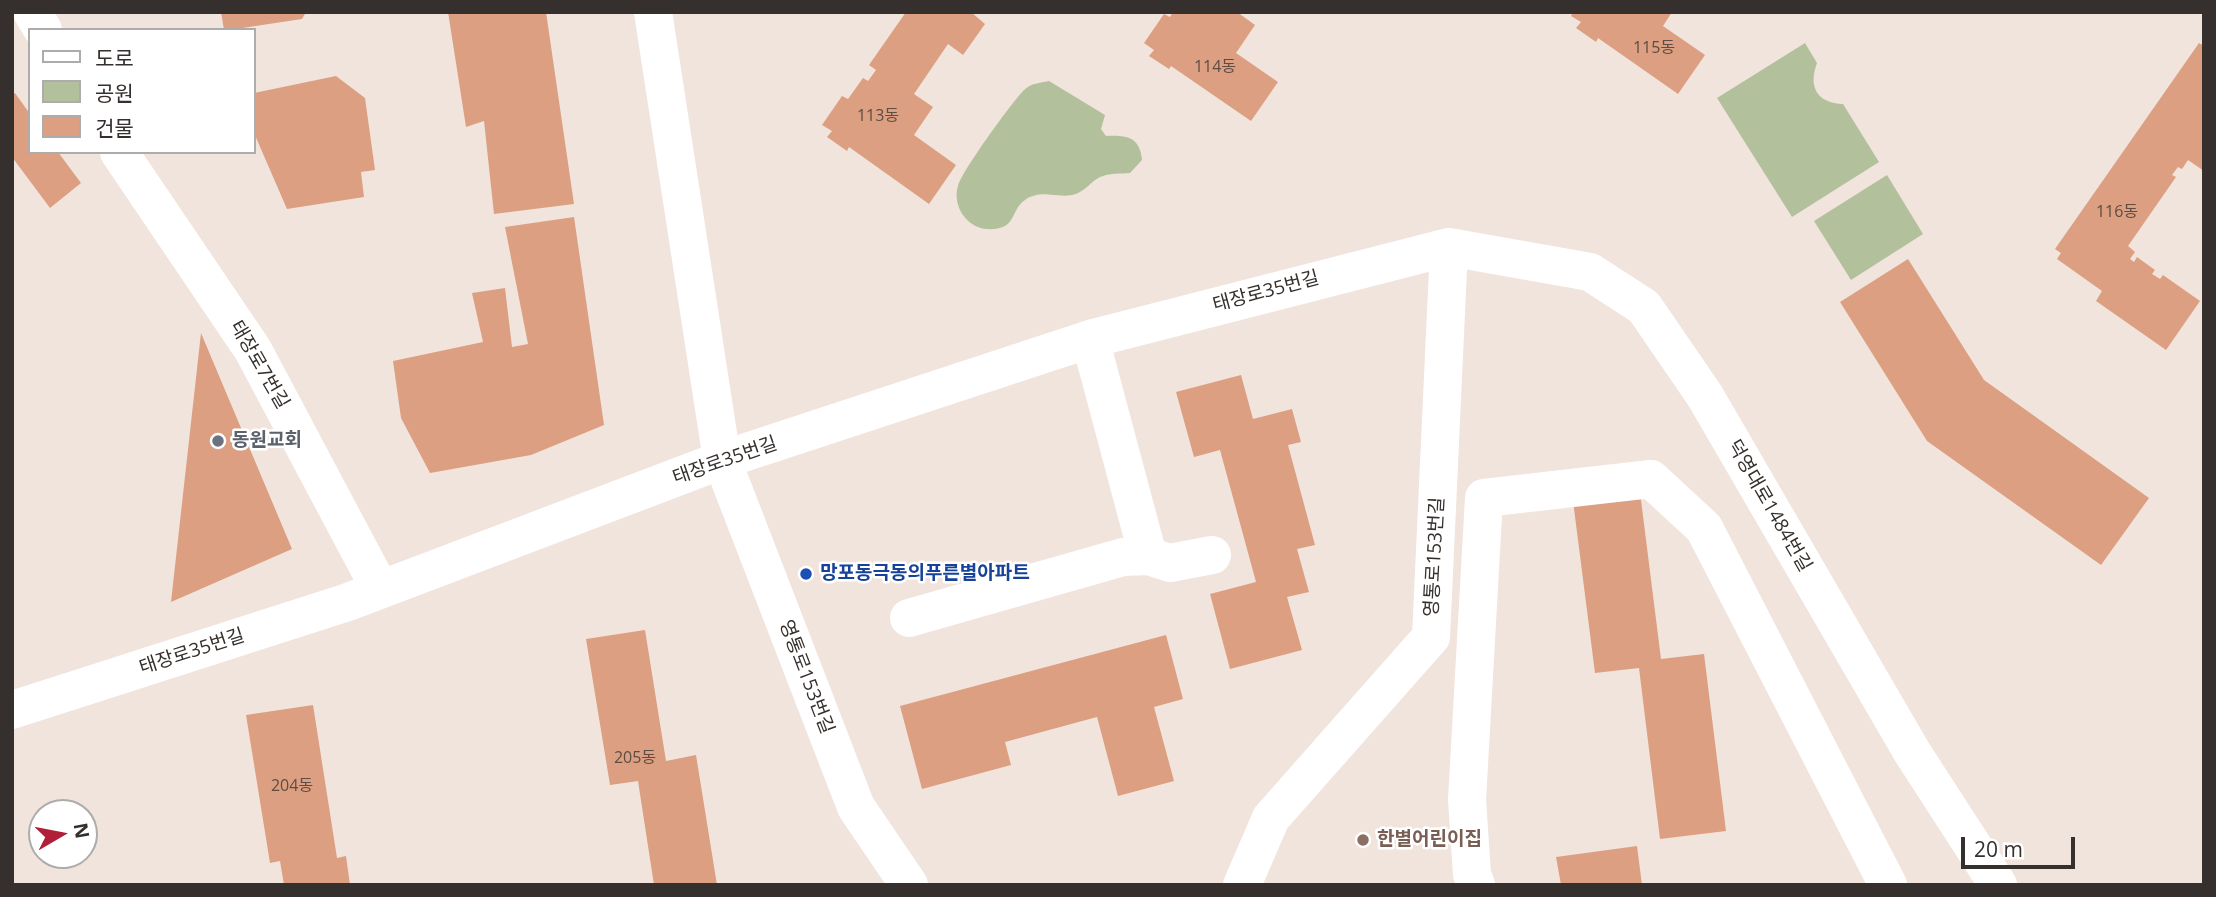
<!DOCTYPE html>
<html>
<head>
<meta charset="utf-8">
<style>
	body { margin:0 }
	#map { position:relative; width:2216px; height:897px; overflow:hidden; background:#f1e4dd; font-family:"Open Sans","Noto Sans KR",sans-serif }
	canvas { display:block }
	.frame { position:absolute; inset:0; border:14px solid #35302d; pointer-events:none }
	.legend { position:absolute; left:28px; top:28px; width:228px; height:126px; box-sizing:border-box; background:#fff; border:2px solid #aeacab; margin:0; padding:9px 12px; list-style:none; font-size:21px; color:#35302d }
	.legend li { display:flex; align-items:center; gap:14px; height:35px }
	.legend b { width:35px; border:2px solid #aeacab }
	.north { position:absolute; left:28px; top:799px; width:70px; height:70px; box-sizing:border-box; background:#fff; border:2px solid #aeacab; border-radius:50%; rotate:80deg; font-size:19px; font-weight:700; line-height:28px; text-align:center; color:#35302d }
	.north::after { content:''; display:block; margin:auto; width:24px; height:32px; background:#b11e37; clip-path:polygon(50% 0,100% 100%,50% 72%,0 100%) }
	.scale { position:absolute; left:1961px; top:837px; width:114px; height:32px; box-sizing:border-box; border:4px solid #35302d; border-top:0; padding-left:9px; font-size:21px; line-height:24px; white-space:nowrap; color:#35302d; -webkit-text-stroke:5px #fff; paint-order:stroke }
</style>
</head>
<body>
<div id="map">
<canvas width="2216" height="897"></canvas>
<div class="frame"></div>
<ul class="legend">
<li><b style="height:9px;background:#fff"></b>도로</li>
<li><b style="height:19px;background:#b2c19b"></b>공원</li>
<li><b style="height:19px;background:#dc9f81"></b>건물</li>
</ul>
<div class="north">N</div>
<div class="scale">20 m</div>
</div>
<script>
const ctx = document.querySelector('canvas').getContext('2d');
ctx.lineJoin = 'round';
function fill(path, color) {
  ctx.fillStyle = color;
  ctx.fill(path, 'evenodd');
}
function trace(path, color, width, dash) {
  ctx.strokeStyle = color;
  ctx.lineWidth = width;
  ctx.lineCap = dash ? 'butt' : 'round';
  ctx.setLineDash(dash || []);
  ctx.stroke(path);
}
function drawText(font, color, halo, rows, align = 'center') {
  ctx.font = font + ' "Open Sans","Noto Sans KR",sans-serif';
  ctx.lineWidth = 5;
  ctx.setLineDash([]);
  ctx.textBaseline = 'middle';
  ctx.strokeStyle = halo;
  ctx.fillStyle = color;
  for (const [text, x, y, turn = 0] of rows) {
    ctx.save();
    ctx.translate(x, y);
    ctx.rotate((+turn || 0) * Math.PI / 180);
    ctx.textAlign = isNaN(turn) ? turn : align;
    if (halo) ctx.strokeText(text, 0, 0);
    ctx.fillText(text, 0, 0);
    ctx.restore();
  }
}
fill(new Path2D(`
	M1805 43 1817 63C1808 87 1817 103 1843 104L1879 162 1792 217 1717 98Z
	M1049 81 1105 115 1101 129 1106 136C1127 135 1140 137 1142 160L1130 173C1121 174 1111 173 1103 176 1092 179 1085 193 1072 195 1055 198 1041 189 1025 200 1009 211 1018 231 986 229 966 227 952 205 958 186 962 171 1012 102 1024 90 1031 83 1040 83 1049 81Z
	M1887 175 1923 234 1851 280 1814 221Z`), '#b2c19b');
fill(new Path2D(`
	M221 12H306L302 19 229 30H224Z
	M448 12H546L574 204 494 214 484 121 466 127Z
	M906 12H971L985 24 963 55 948 44 914 94 933 107 914 135 956 165 929 204 849 147 847 151 827 137 832 131 822 125 842 96 848 99 863 78 868 81 876 70 869 65Z
	M1173 12H1237L1255 25 1236 53 1278 82 1251 121 1171 66 1169 69 1149 56 1154 50 1144 43 1164 14 1170 17Z
	M1573 12H1672L1663 26 1705 55 1678 94 1598 38 1596 42 1576 28 1581 22 1571 16Z
	M2199 43 2204 46V171L2188 160 2182 169 2178 167 2172 175 2176 177 2128 246 2135 252 2130 259 2134 262 2137 257 2155 270 2152 274 2160 279 2163 275 2200 301 2166 350 2096 301 2102 291 2057 259 2061 253 2055 249Z
	M336 76 365 98 375 170 361 172 364 197 287 209 254 133V93Z
	M15 93 30 114V152H58L81 183 50 208 12 157V95Z
	M574 217 604 425 531 455 430 473 401 418 393 361 483 342 472 293 505 288 512 347 528 344 505 227Z
	M1908 259 1984 380 2149 498 2101 565 1927 441 1840 302Z
	M201 333 292 549 171 602Z
	M1241 375 1253 419 1292 409 1301 442 1288 445 1315 545 1297 549 1309 592 1287 597 1302 650 1230 669 1210 594 1256 582 1220 450 1194 457 1176 392Z
	M1640 492 1661 659 1704 654 1726 831 1660 839 1639 668 1595 673 1573 501Z
	M645 630 666 761 696 755 717 885H654L638 781 610 785 586 639Z
	M1166 635 1183 699 1154 707 1174 781 1118 796 1097 717 1005 742 1011 765 922 789 900 706Z
	M313 705 337 858 346 856 350 885H284L280 861 270 863 246 715Z
	M1637 846 1642 885H1561L1556 857Z`), '#dc9f81');
trace(new Path2D(`
	M32 12 43 30
	M653 12 722 460 856 807 909 885
	M119 152 253 350 380 589
	M1090 339 1148 556
	M909 618 1123 557 1148 556 1170 563 1212 555
	M12 710 348 602 722 460 1090 339 1449 247 1590 272 1644 307 1705 396 1912 752 1998 885
	M1242 885 1271 818 1431 637 1449 247
	M1476 885 1472 874 1467 800 1484 498 1651 479 1704 528 1888 885`), '#fff', 38);
for (const [x, y, r, color] of [
	[218,441,7,"#6b7280"],
	[806,574,7,"#1a4fb4"],
	[1363,840,7,"#8d6e63"]
]) {
  const dot = new Path2D();
  dot.arc(x, y, r, 0, 2 * Math.PI);
  ctx.fillStyle = color;
  ctx.fill(dot);
  trace(dot, '#fff', 2.5);
}
drawText('16px', '#5f4c42', null, [
	["115동",1654,48],
	["114동",1215,67],
	["113동",878,116],
	["116동",2117,212],
	["205동",635,758],
	["204동",292,786]
]);
drawText('19px', '#35302d', '#fff', [
	["태장로35번길",1266,292,-15],
	["태장로7번길",259,365,60],
	["태장로35번길",725,461,-19],
	["덕영대로1484번길",1769,506,60],
	["영통로153번길",1435,557,-87],
	["태장로35번길",192,652,-18],
	["영통로153번길",806,677,69]
]);
drawText('bold 19px', '#5b616d', '#fff', [
	["동원교회",232,441]
], 'left');
drawText('bold 19px', '#164399', '#fff', [
	["망포동극동의푸른별아파트",820,574]
], 'left');
drawText('bold 19px', '#785e54', '#fff', [
	["한별어린이집",1377,840]
], 'left');
</script>
</body>
</html>
